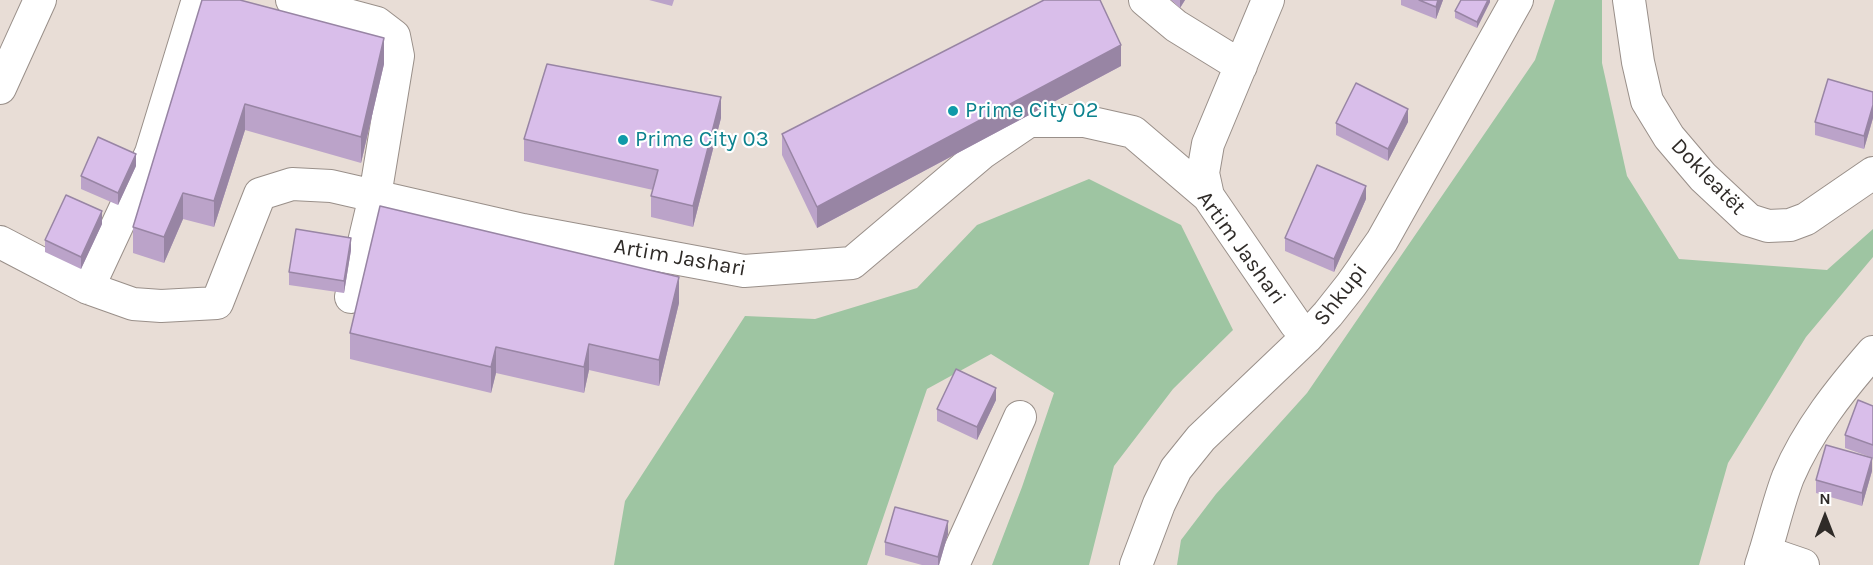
<!DOCTYPE html>
<html>
<head>
<meta charset="utf-8">
<style>
	body { margin:0 }
	#map { position:relative; width:1873px; height:565px; overflow:hidden; background:#e8ddd6; font-family:Karla,sans-serif }
	canvas { display:block }
	.north { position:absolute; left:1795px; top:487px; width:60px; height:60px; -webkit-text-stroke:4px #fff; paint-order:stroke; rotate:0deg; font-size:16px; font-weight:700; line-height:24px; text-align:center; color:#2f2b28 }
	.north::after { content:''; display:block; margin:auto; width:21px; height:27px; background:#2f2b28; clip-path:polygon(50% 0,100% 100%,50% 72%,0 100%) }
</style>
</head>
<body>
<div id="map">
<canvas width="1873" height="565"></canvas>
<div class="north">N</div>
</div>
<script>
const ctx = document.querySelector('canvas').getContext('2d');
ctx.lineJoin = 'round';
function fill(path, color) {
  ctx.fillStyle = color;
  ctx.fill(path, 'evenodd');
}
function trace(path, color, width, dash) {
  ctx.strokeStyle = color;
  ctx.lineWidth = width;
  ctx.lineCap = dash ? 'butt' : 'round';
  ctx.setLineDash(dash || []);
  ctx.stroke(path);
}
function drawText(font, color, halo, rows, align = 'center') {
  ctx.font = font + ' Karla,sans-serif';
  ctx.lineWidth = 4.5;
  ctx.setLineDash([]);
  ctx.textBaseline = 'middle';
  ctx.strokeStyle = halo;
  ctx.fillStyle = color;
  for (const [text, x, y, turn = 0] of rows) {
    ctx.save();
    ctx.translate(x, y);
    ctx.rotate((+turn || 0) * Math.PI / 180);
    ctx.textAlign = isNaN(turn) ? turn : align;
    if (halo) ctx.strokeText(text, 0, 0);
    ctx.fillText(text, 0, 0);
    ctx.restore();
  }
}
fill(new Path2D(`
	M1555 0H1602V63L1627 176 1679 259 1827 270 1873 229V257L1806 337 1728 463 1699 565H1177L1181 540 1216 494 1307 393 1535 60Z
	M1089 179 1181 225 1233 330 1173 389 1114 466 1089 565H992L1022 487 1054 393 991 354 927 389 867 565H614L625 501 745 316 815 319 917 288 977 225Z`), '#9ec5a2');
const minor = new Path2D(`
	M292 0 377 23 394 36 398 56 375 196 351 297
	M1145 0 1176 26 1241 66
	M1629 0 1638 62 1647 101 1669 137 1703 177 1749 220 1768 226 1790 225 1806 219 1873 173
	M0 88 40 0
	M1208 196 1203 173 1208 144 1268 0
	M0 242 88 288 133 304 161 306 217 303 260 194 292 184 331 186 523 230 744 271 852 263 982 153 1029 121H1084L1133 132 1208 196 1295 323 1307 337
	M88 288 151 153 196 6 200 0
	M1765 552 1803 565
	M953 565 1020 417
	M1136 565 1159 504 1176 469 1201 438 1307 337 1328 314 1351 285 1382 241 1517 0
	M1761 565C1771 536 1777 506 1788 477 1808 430 1840 390 1873 352`);
trace(minor, '#998f89', 34);
trace(minor, '#fff', 32);
fill(new Path2D(`
	M202 0 384 64 361 163 245 130 214 227 183 219 164 263 133 253V227Z
	M649 0H674L672 6Z
	M1171 0H1185L1180 8Z
	M1401 0H1443L1436 19 1401 5Z
	M1490 0V2L1477 28 1455 18V11Z
	M1121 66 817 228 782 155V134Z
	M1873 92V118L1864 149 1815 135V122Z
	M721 118 693 227 651 217V196L653 190 524 161V139Z
	M1408 122 1388 161 1336 135V123Z
	M136 166 118 205 81 189V176Z
	M1366 199 1334 272 1285 251V238Z
	M102 224 81 269 45 252V240Z
	M351 250 344 293 289 285V272Z
	M679 303 659 386 589 370 584 393 496 373 491 393 350 359V333Z
	M996 400 977 440 937 421V409Z
	M1873 406V458L1845 448V435Z
	M1872 471 1862 506 1816 493V480Z
	M948 534 939 565H922L885 555V542Z`), '#bba3c9');
fill(new Path2D(`
	M1180 0H1185L1180 8Z
	M1438 0H1443L1436 19V7Z
	M1488 0H1490V2L1477 28V22Z
	M384 38V64L361 163V137Z
	M1121 45V66L817 228V207Z
	M721 97V118L693 227V206Z
	M245 104V130L214 227V201Z
	M1873 105V118L1864 149V136Z
	M1408 109V122L1388 161V149Z
	M136 154V166L118 205V193Z
	M1366 186V199L1334 272V259Z
	M183 193V219L164 263V237Z
	M102 211V224L81 269V257Z
	M351 238V250L344 293V281Z
	M679 277V303L659 386V360Z
	M589 344V370L584 393V367Z
	M496 347V373L491 393V367Z
	M996 388V400L977 440V427Z
	M1872 458V471L1862 506V493Z
	M948 521V534L939 565H938V557Z`), '#9885a4');
const building = new Path2D(`
	M202 0H240L384 38 361 137 245 104 214 201 183 193 164 237 133 227Z
	M1044 0H1100L1121 45 817 207 782 134Z
	M1419 0H1438L1436 7Z
	M1461 0H1488L1477 22 1455 11Z
	M547 64 721 97 693 206 651 196 658 170 524 139Z
	M1828 79 1873 92V105L1864 136 1815 122Z
	M1356 83 1408 109 1388 149 1336 123Z
	M98 137 136 154 118 193 81 176Z
	M1317 165 1366 186 1334 259 1285 238Z
	M66 195 102 211 81 257 45 240Z
	M380 206 679 277 659 360 589 344 584 367 496 347 491 367 350 333Z
	M296 229 351 238 344 281 289 272Z
	M956 369 996 388 977 427 937 409Z
	M1858 400 1873 406V445L1845 435Z
	M1826 445 1872 458 1862 493 1816 480Z
	M895 507 948 521 938 557 885 542Z`);
fill(building, '#d9beea');
trace(building, '#9885a4', 1.5);
for (const [x, y, r, color] of [
	[953,111,6,"#0f9aa8"],
	[623,140,6,"#0f9aa8"]
]) {
  const dot = new Path2D();
  dot.arc(x, y, r, 0, 2 * Math.PI);
  ctx.fillStyle = color;
  ctx.fill(dot);
  trace(dot, '#fff', 2);
}
drawText('22px', '#0d838f', '#fff', [
	["Prime City 02",965,111],
	["Prime City 03",635,140]
], 'left');
drawText('22px', '#2f2b28', '#fff', [
	["Dokleatët",1708,177,46],
	["Artim Jashari",1241,248,54],
	["Artim Jashari",680,258,10],
	["Shkupi",1341,295,-52]
]);
</script>
</body>
</html>
